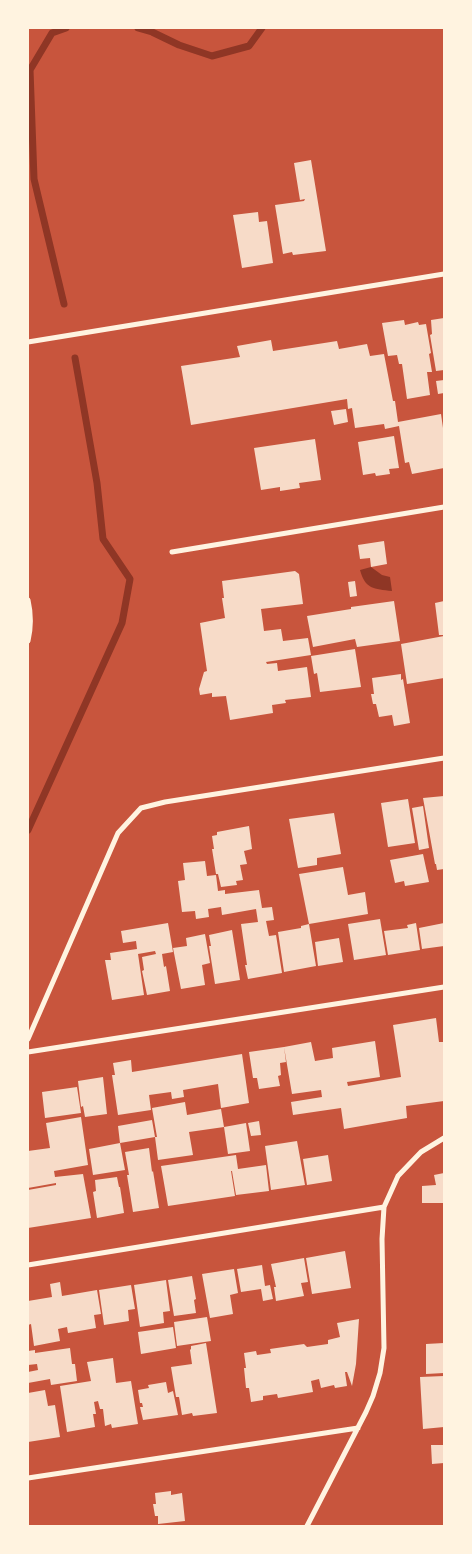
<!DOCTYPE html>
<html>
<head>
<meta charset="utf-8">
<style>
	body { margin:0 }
	#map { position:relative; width:472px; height:1554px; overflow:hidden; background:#c8553d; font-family:Signika,sans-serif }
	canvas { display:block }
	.frame { position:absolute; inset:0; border:29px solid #fff3e0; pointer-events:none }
</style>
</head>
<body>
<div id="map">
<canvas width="472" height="1554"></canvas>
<div class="frame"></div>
</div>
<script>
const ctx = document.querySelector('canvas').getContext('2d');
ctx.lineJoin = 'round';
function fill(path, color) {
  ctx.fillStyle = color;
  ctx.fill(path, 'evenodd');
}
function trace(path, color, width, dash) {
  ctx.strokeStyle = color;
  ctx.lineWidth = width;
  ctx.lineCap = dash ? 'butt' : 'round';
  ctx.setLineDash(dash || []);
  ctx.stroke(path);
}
fill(new Path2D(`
	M371 567 382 575 390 577 392 591C374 589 365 589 360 570Z`), '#8f3625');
trace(new Path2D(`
	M138 28 152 32 179 45 212 56 249 46 262 28
	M64 304 34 179 30 70 52 33 66 28
	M28 830 122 623 130 579 103 539 97 483 75 358`), '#8f3625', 7);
fill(new Path2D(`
	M311 160 326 251 293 255 292 252 283 254 275 205 304 201 305 199 300 200 294 163Z
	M258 212 259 222 267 221 273 263 242 268 233 215Z
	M444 318V370L436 371 430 335 432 334 431 320Z
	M404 320 405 325 418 322 419 325 426 324 431 353 429 354 432 372H427L430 395 407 399 402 364H399L397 355 388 356 382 323Z
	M271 340 273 351 337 341 339 349 367 344 370 356 384 354 393 401H395L398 422 441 414 444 435V468L412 474 409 462 405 463 399 426 385 429 384 424 355 428 352 408 348 409 347 399 191 425 181 366 240 357 237 346Z
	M444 380V393L438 394 436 381Z
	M346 409 348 422 334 425 331 411Z
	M394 436 399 468 389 469 390 474 376 476 375 473 363 475 358 442Z
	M315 439 321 480 299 483 300 488 280 491V487L261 490 254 448Z
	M384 541 387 564 371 567 370 558 360 559 358 545Z
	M295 571 299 574 303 604 261 609 264 631 281 629 283 641 308 638 311 655 266 662 267 664 277 663 278 671 307 667 311 697 285 700 286 703 272 705 273 713 230 720 226 696 212 697V693L200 695 199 689 204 672 207 671 200 623 225 618 222 598H224L222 581Z
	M355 581 357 596 350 597 348 582Z
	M394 601 400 641 357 647 355 639 313 647 307 616 351 609V607Z
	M444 601V635H439L435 603Z
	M444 636V678L407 684 401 644Z
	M355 649 361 687 320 692 317 673 314 674 311 656Z
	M401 674V680L403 679 410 723 394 726 392 715 379 717 376 704H373L371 694H374L372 678Z
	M444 796V869L437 870 436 864H435L423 798Z
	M408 799 415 843 388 847 381 803Z
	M423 806 429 848 419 850 412 808Z
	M334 813 341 854 317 858V865L298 868 289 819Z
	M249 826 252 849 244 851 247 864 240 865 243 880 236 881 237 885 221 887 218 874H216L212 849H214L212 836 217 835V832Z
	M423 854 429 882 405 886 404 881 395 883 390 860Z
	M205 861 207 876 216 875 218 891 225 890V894L259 890 262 908 272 907 274 920 266 921 269 936 276 935 282 973 248 979 245 965H247L241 924 258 922 256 909 222 915 221 907 208 909 209 917 196 919 195 911 182 912 178 881 185 880 183 863Z
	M343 867 348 895 365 892 368 914 309 924 299 874Z
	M380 919 386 955 354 960 348 924Z
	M168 923 173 952 162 954 164 967 166 966 170 991 147 995 142 971 144 970 142 957 156 954 155 951 138 954 144 995 112 1000 105 960H111L110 953 137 949 136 941 123 943 121 931Z
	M416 923 420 950 388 955 384 931 408 928 407 925Z
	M444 923V946L422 949 419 928Z
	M309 924 316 966 284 972 278 932 301 928V926Z
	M232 930 240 980 215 984 209 946H211L209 935Z
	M205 934 210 963 202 965 205 985 181 989 173 948 187 946 186 938Z
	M339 938 343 962 318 966 315 942Z
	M436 1018 439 1042H444V1101L406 1106 407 1118 344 1129 341 1108 293 1115 291 1102 322 1097 321 1090 292 1094 284 1047 311 1042 315 1061 333 1058 332 1048 375 1041 380 1077 347 1082 348 1086 401 1077 393 1025Z
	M284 1047 286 1062 280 1063 281 1075 278 1076 280 1086 259 1089 257 1078H253L249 1052Z
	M242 1054 249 1103 221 1108 218 1084 183 1090 184 1097 172 1099 171 1092 149 1095 151 1110 118 1115 112 1075H115L113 1063 131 1060 132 1072Z
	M103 1077 107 1114 85 1117 83 1106 81 1107 78 1081Z
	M77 1087 81 1113 45 1118 42 1092Z
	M185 1102 187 1115 221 1109 224 1127 189 1132 193 1155 158 1160 155 1137 120 1143 118 1126 152 1120 155 1137H157L152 1108Z
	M81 1117 88 1165 54 1171 55 1177 83 1174 91 1218 28 1228V1190L56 1185V1183L28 1188V1151L50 1148 46 1123Z
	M259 1121 261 1135 251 1136 248 1123Z
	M246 1123 250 1151 228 1154 224 1127Z
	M297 1141 305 1185 271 1190 265 1146Z
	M120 1143 125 1170 93 1175 89 1149Z
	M149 1148 152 1172 153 1171 159 1208 133 1212 127 1175H129L125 1152Z
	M236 1155 238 1169 266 1165 269 1191 236 1195 232 1171H231L235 1196 168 1206 161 1166Z
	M328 1155 332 1181 307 1185 303 1159Z
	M444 1173V1203H422V1186L436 1185 434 1175Z
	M117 1177 119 1187H120L124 1213 97 1218 93 1192 96 1191 95 1180Z
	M345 1251 351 1288 312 1294 306 1258Z
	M304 1258 308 1282 301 1283 304 1296 276 1301 274 1287H276L271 1264Z
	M262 1265 265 1286 270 1285 273 1299 263 1301 261 1289 241 1292 237 1269Z
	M234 1269 238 1293 230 1295 233 1314 210 1318 202 1274Z
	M192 1276 196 1299 194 1300 196 1313 174 1316 168 1280Z
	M166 1280 170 1311 163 1312 164 1323 140 1327 134 1285Z
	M60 1282 62 1296 97 1290 101 1314 94 1315 96 1328 68 1333 67 1327 58 1329 60 1341 34 1346 31 1324 28 1325V1301L52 1297 50 1284Z
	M131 1285 135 1309 128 1310 129 1321 104 1325 99 1290Z
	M207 1317 211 1341 177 1346 174 1322Z
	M359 1319 356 1364 352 1386 347 1372H345L347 1386 335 1388 334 1385 321 1388 319 1379 311 1381 313 1392 278 1398 277 1394 263 1396V1400L251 1402 249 1388H246L244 1368H246L244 1353 256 1351 257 1355 271 1353 270 1349 304 1344 307 1347 328 1344V1340L340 1337 337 1323Z
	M173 1327 176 1348 141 1354 138 1332Z
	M206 1343 217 1413 193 1416 192 1413 182 1415 179 1397H176L171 1367 192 1364 190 1350 191 1349V1346Z
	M444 1343V1373L426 1374V1344Z
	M70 1348 72 1364H75L77 1381 51 1385 50 1379 28 1383V1372L38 1370 37 1364 28 1365V1351L35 1350V1353Z
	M113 1358 116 1383 131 1381 138 1424 112 1428 111 1424 105 1426 103 1409H100L98 1401 94 1402 96 1414H93L95 1427 67 1432 60 1386 91 1381 87 1362Z
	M444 1376V1427L423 1429 420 1377Z
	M166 1382 168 1393 173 1391 178 1415 143 1420 140 1407H143L142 1403H140L138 1390 149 1388 148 1385Z
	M45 1390 48 1406 55 1405 60 1437 28 1442V1393Z
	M431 1445H444V1463L432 1464Z
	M171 1491V1495L182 1493 185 1521 158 1524V1516H155L153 1504H156L155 1493Z`), '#f7dbc8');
trace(new Path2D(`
	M28 342 444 274
	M172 552 444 507
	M28 600C31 613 31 628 28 641
	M28 1039 118 833 141 808 165 802 444 758
	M28 1052 444 987
	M28 1265 384 1207
	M28 1478 358 1428
	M307 1526 366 1412 373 1396 380 1373 384 1348 382 1239 384 1207 398 1176 421 1152 444 1138`), '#fff3e0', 5);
</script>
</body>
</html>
